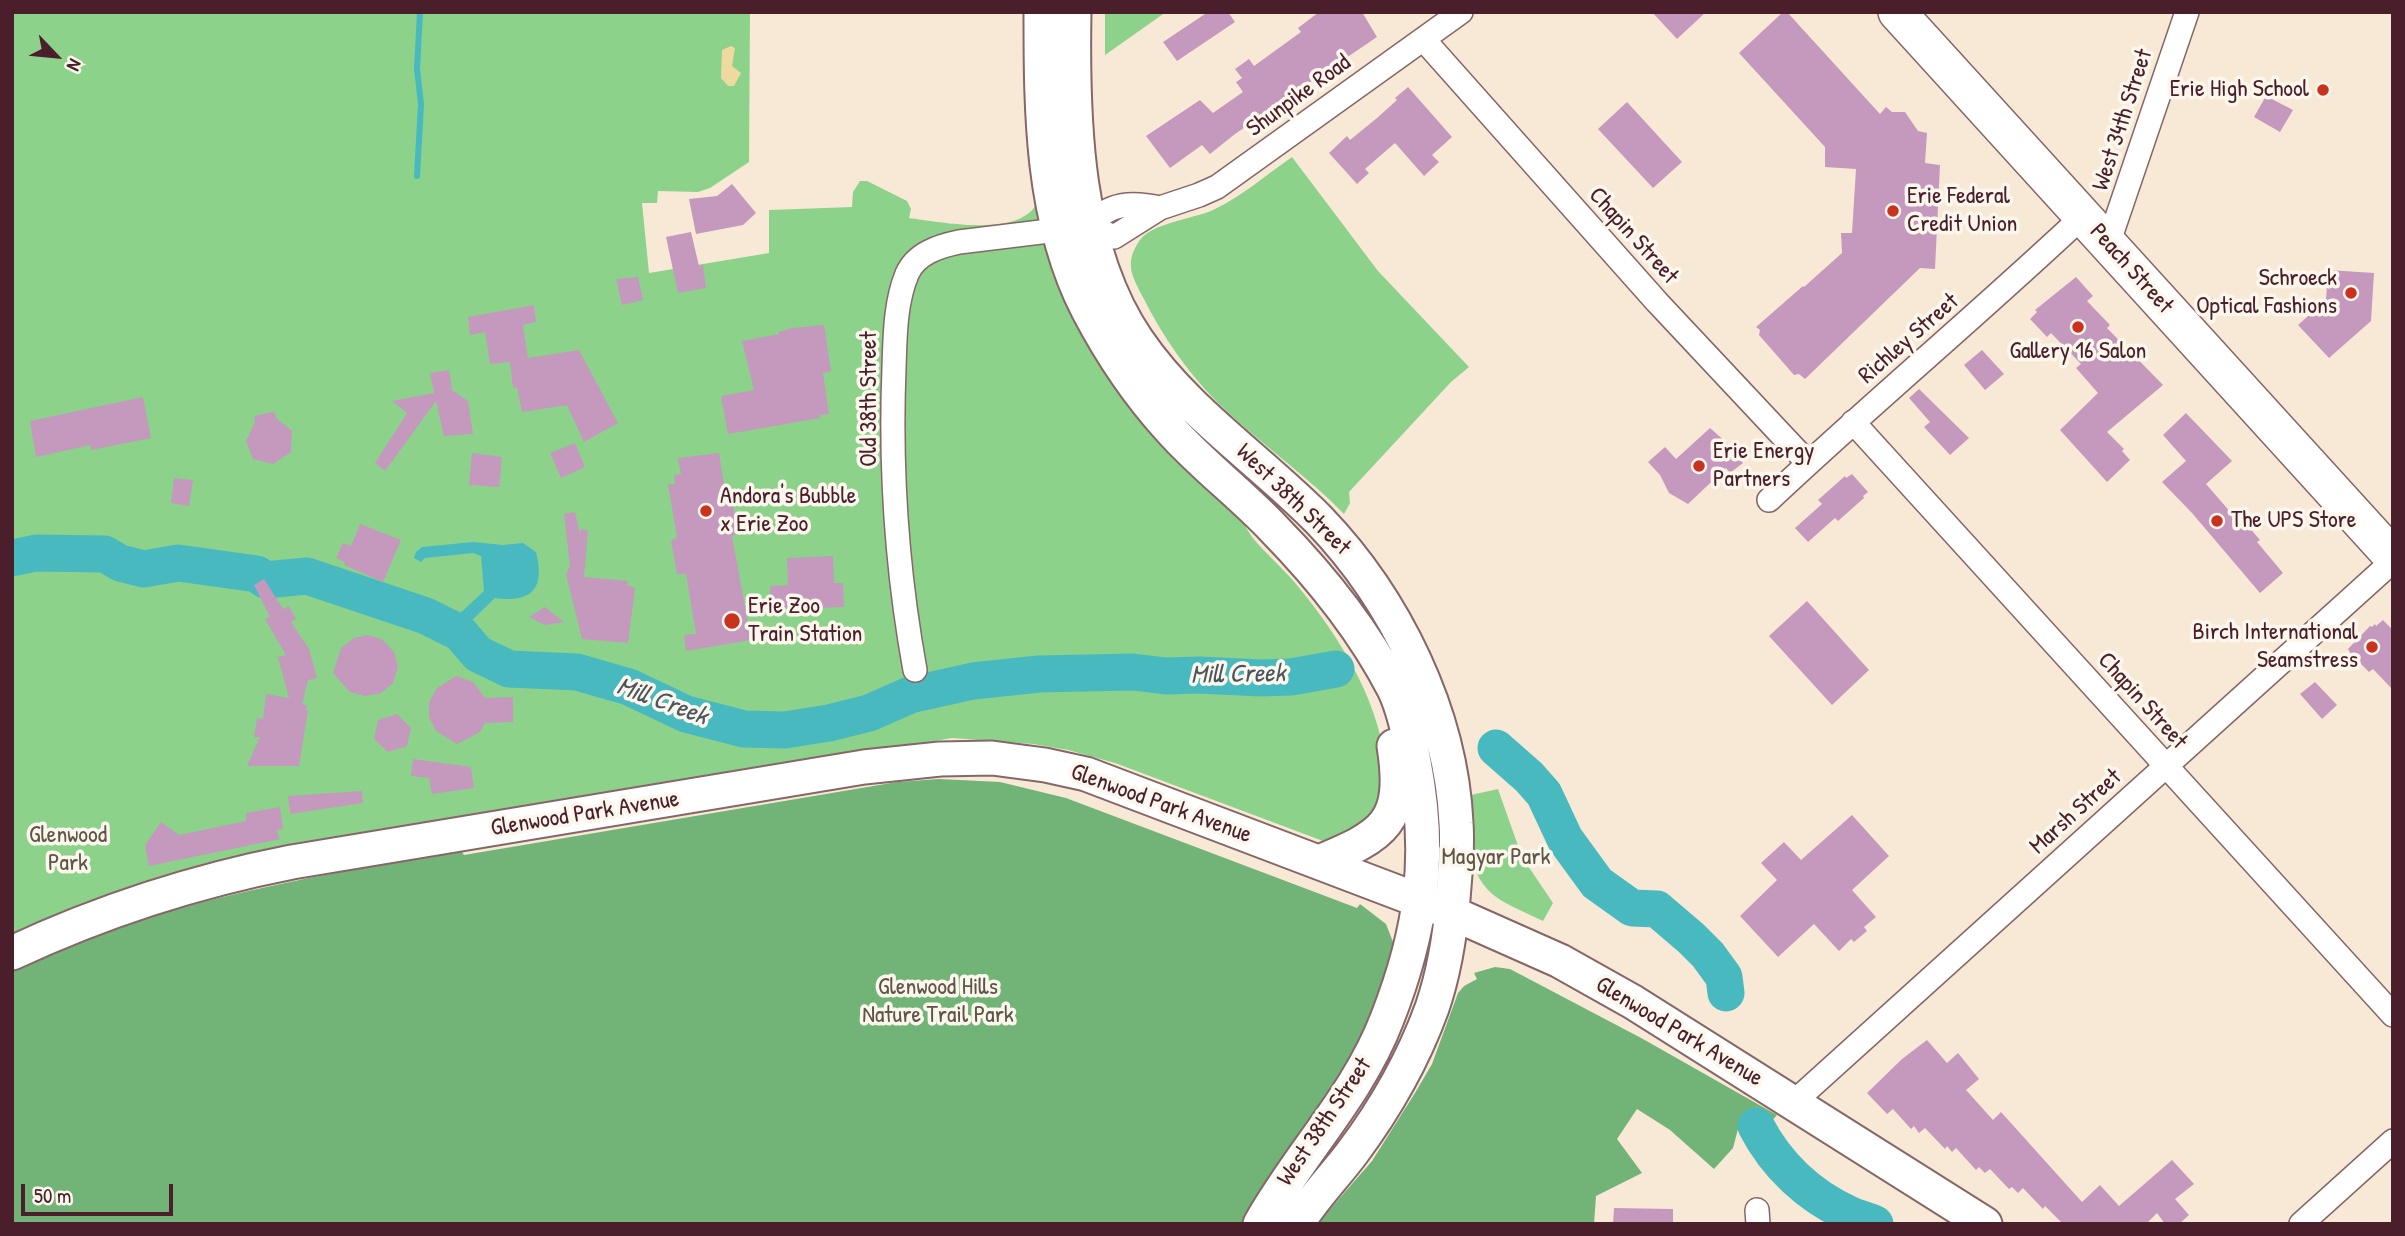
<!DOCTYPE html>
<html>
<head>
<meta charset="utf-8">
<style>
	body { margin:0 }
	#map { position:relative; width:2405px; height:1236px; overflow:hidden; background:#f8e9d6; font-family:"Patrick Hand",sans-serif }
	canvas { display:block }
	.frame { position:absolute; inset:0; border:14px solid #4a1f2b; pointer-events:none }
	.north { position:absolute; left:21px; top:21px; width:70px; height:70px; -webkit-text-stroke:5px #fbf7ec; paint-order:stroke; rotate:116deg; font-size:19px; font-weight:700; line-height:28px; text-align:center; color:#4a1f2b }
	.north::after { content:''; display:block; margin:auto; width:24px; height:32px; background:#4a1f2b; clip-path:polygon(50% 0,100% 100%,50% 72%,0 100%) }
	.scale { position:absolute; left:21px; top:1184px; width:152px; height:32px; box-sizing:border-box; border:4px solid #4a1f2b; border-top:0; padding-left:9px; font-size:21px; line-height:24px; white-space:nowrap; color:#4a1f2b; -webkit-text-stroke:5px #fbf7ec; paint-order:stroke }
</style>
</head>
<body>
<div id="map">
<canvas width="2405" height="1236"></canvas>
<div class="frame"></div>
<div class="north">N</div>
<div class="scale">50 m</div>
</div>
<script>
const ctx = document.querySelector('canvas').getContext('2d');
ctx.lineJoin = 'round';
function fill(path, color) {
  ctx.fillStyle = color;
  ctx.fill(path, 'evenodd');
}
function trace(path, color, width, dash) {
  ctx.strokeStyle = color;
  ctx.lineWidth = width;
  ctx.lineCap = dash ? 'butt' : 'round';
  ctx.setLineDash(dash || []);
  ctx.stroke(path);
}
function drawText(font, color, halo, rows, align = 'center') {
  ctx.font = font + ' "Patrick Hand",sans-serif';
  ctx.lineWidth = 7;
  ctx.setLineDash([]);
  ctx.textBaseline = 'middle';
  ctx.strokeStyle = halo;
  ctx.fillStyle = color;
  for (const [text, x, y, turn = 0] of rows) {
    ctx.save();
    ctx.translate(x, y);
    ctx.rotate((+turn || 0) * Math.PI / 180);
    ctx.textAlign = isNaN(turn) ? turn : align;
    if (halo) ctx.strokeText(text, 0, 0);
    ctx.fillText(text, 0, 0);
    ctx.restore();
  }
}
fill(new Path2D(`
	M12 12H750L749 162 710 188 698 192 658 191 657 203H642L649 273 769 253V210L852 207 853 192 860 181H867L907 201 911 209 909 218C940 222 1025 239 1038 200L1252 537C1266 554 1282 567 1296 584 1337 633 1377 696 1385 761 1386 775 1386 790 1386 804L1340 840 1323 841 1115 763 1068 750 1033 744 952 738 866 753 12 937Z
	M1105 12H1166L1105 55Z
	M1292 157 1378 271 1469 367 1451 382 1349 492 1350 503 1344 514C1309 478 1269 450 1232 416 1197 385 1167 344 1146 303 1134 279 1122 265 1140 240 1152 223 1193 219 1213 210 1241 197 1266 175 1292 157Z
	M1498 789 1522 857 1553 903 1543 921C1529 914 1513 908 1499 899 1464 876 1469 833 1466 796Z`), '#8dd28b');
fill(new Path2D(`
	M939 779 1000 782 1066 798 1357 908 1360 904 1386 924 1393 942 1394 959 1366 1037 1249 1224H12V972C44 958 76 942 110 930 222 891 345 870 462 852L464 855 897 782Z
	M1495 967 1510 969 1643 1039 1777 1115 1769 1124 1738 1129 1733 1148 1714 1169 1670 1130 1637 1109 1617 1139 1642 1173 1596 1196 1594 1224H1317L1372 1161 1415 1093 1432 1064 1458 993 1464 986 1477 979 1474 973Z`), '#72b477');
fill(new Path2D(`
	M731 46 735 48 732 66 741 73 734 86H728L721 78 722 50Z`), '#eeda9e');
fill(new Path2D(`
	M473 542 503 545 523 543 536 552C545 588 533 603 495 598L470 622 456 617 484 591 481 556 473 553 425 558 421 562 414 558 416 552 422 547Z`), '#49b9c0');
trace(new Path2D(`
	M417 176 421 104 417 69 420 12`), '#49b9c0', 6);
trace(new Path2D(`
	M12 558 36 553 105 554 120 563 144 569 178 563 257 574 265 580 307 576 426 616 460 633 478 654 509 669 577 672 629 687 686 714 744 729 785 730 829 723 869 713 910 695 973 681 1039 674 1133 672 1166 676 1199 675 1261 678 1291 677 1336 669
	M1496 748 1529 777 1544 794 1565 839 1597 883 1632 908 1657 909 1691 938 1708 955 1724 977 1726 993
	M1756 1126C1776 1165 1809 1196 1849 1214 1857 1218 1866 1220 1875 1224`), '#49b9c0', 37);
fill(new Path2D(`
	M1208 12H1228L1235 22 1177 61 1163 42Z
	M1319 12H1362L1377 37 1281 102 1285 107 1266 120 1263 115 1235 134 1210 154 1202 145 1170 168 1146 136 1200 100 1213 113 1243 92 1236 82 1242 78 1235 69 1249 59 1254 66 1301 32 1298 28Z
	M1652 12H1706L1677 39Z
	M1783 12H1787L1880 114 1886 107 1892 112H1905L1918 131 1927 133 1925 163 1940 165 1935 269 1920 268 1805 379 1799 374 1794 375 1759 335 1760 330 1756 327 1803 286 1804 287 1842 253 1841 233H1852L1856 169 1825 167V147L1739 53Z
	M1408 87 1452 137 1432 155 1439 162 1424 176 1395 143 1365 169 1369 173 1357 184 1329 153 1347 136 1350 140 1377 118 1397 100 1395 98Z
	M2266 96 2293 110 2280 132 2254 117Z
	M1627 102 1682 162 1653 188 1598 129Z
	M732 184 756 213 743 225 696 234 689 199 717 196Z
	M691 232 699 266 703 265 706 288 678 293 666 237Z
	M2328 270 2374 273 2371 321 2329 358 2298 325 2326 300Z
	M638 277 643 300 622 305 616 279Z
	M2076 277 2093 296 2087 301 2110 325 2107 328 2163 385 2107 432 2124 449 2122 451 2130 460 2107 482 2060 430 2098 393 2076 368 2081 364 2051 333 2047 337 2030 319 2037 312 2035 310Z
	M534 305 536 322 523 325 528 358 579 350 618 423 584 442 567 405 522 412 517 387 513 388 510 362 490 364 485 332 470 335 468 317Z
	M824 325 831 371 823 373 829 414 820 415V418L728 434 721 396 754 390 742 341 779 334 778 332 792 328Z
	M1982 350 2004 374 1985 390 1964 365Z
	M449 370 452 390 468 401 473 434 444 436 436 401 385 471 375 463 407 413 392 401 434 393 430 373Z
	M1919 389 1969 438 1950 455 1924 427 1930 422 1909 398Z
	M143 397 151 438 91 450V445L36 457 30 421Z
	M272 412 275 413 276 418 292 431 291 452 273 464 253 459 246 441 255 422 254 416Z
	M2186 413 2232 461 2206 484 2239 522 2242 519 2260 540 2257 542 2283 573 2260 593 2192 513 2162 482 2186 461 2163 435Z
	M1710 428 1726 442 1743 463 1730 473 1726 468 1688 504 1669 493 1660 475 1648 462 1665 447 1676 459Z
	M575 443 585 467 561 478 550 453Z
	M472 453 502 457 499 487 469 485Z
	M719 453 727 505 733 504 738 534 732 536 751 640 686 651 684 635 696 634 686 574H677L671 540 677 538 668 484H675L674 475 681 474 678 458Z
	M1852 474 1868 492 1863 496 1864 498 1838 521 1835 518 1808 542 1795 528 1822 504 1818 500 1845 476 1846 478Z
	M174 478 193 480 189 506 171 503Z
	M575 512 580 534 581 529 588 530 584 577 628 581 627 585 635 588 628 643 582 639 566 574 570 566 564 514Z
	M360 524 401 540 383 582 344 565 345 562 336 558 343 543 351 546Z
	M833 556 834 583H843L844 607 771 610 770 586 788 585 787 558Z
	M264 579 283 609 289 606 296 619 291 622 309 649 317 678 308 680 302 704 307 705 306 710H308L299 766H247L260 737H254L257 718 263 719 266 694 289 698 278 657 286 655 265 619 270 617 254 585Z
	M1807 601 1869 670 1832 705 1769 636Z
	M545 607 564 622 545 625 529 617Z
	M2383 620 2393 630V690L2373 669 2369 672 2360 663 2357 665 2348 649 2370 626 2372 627 2375 624 2376 626Z
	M367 635 382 639 394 652 398 667 393 683 381 693 365 696 350 692 333 673 341 648 354 638Z
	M456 676 473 682 485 698 513 697V722L485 723 480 732 457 744 436 731 429 717V702L437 688Z
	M2315 682 2337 705 2322 719 2300 694Z
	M397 714 411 728 407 746 388 752 374 739 378 720Z
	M413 759 471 767 474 788 432 794 429 778 411 776Z
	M362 791 363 803 290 814 288 796Z
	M280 807 283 829 276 830 280 839 149 866 145 845 161 822 179 835 246 821V813Z
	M1852 815 1889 856 1852 890 1876 917 1864 927 1867 931 1854 942 1851 939 1839 951 1814 924 1778 957 1740 916 1777 880 1761 863 1784 842 1801 860Z
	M1927 1040 1947 1063 1958 1053 1979 1079 1966 1090 1993 1120 2001 1112 2082 1202 2100 1185 2119 1206 2172 1160 2194 1184 2175 1199 2189 1215 2179 1224H2165L2157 1213 2146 1224H2063L2045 1206 2043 1209 2023 1188 2018 1193 2012 1187 2009 1189 1990 1169 1985 1173 1979 1167 1976 1170 1956 1148 1952 1152 1947 1146 1945 1149 1925 1128 1919 1133 1914 1126 1911 1129 1893 1109 1887 1114 1867 1093 1902 1059Z
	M1614 1208 1673 1209V1224H1613Z`), '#c499bd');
const street = new Path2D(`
	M1424 40 1657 302 1808 463
	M1090 226C1108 202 1133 202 1160 208
	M2108 244 2187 12
	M1853 422 2393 1015
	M1769 500C1872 403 1980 313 2083 216
	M915 670C897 571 890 468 894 368 895 337 895 303 907 274 916 253 940 246 959 242L1090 226 1114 237 1160 208 1199 195 1217 187 1461 12
	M1794 1102 2393 561
	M1757 1210 1758 1224
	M2301 1224 2393 1141`);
const secondary = new Path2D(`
	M1041 12C1041 111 1041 219 1088 310 1110 352 1137 393 1170 429 1202 465 1241 494 1274 529 1321 577 1363 629 1394 689 1404 710 1410 739 1414 762 1432 856 1422 930 1387 1019 1358 1095 1300 1153 1260 1224
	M1074 12C1072 120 1075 249 1137 340 1185 411 1260 460 1319 520 1395 599 1451 713 1456 823 1458 848 1455 874 1453 899 1450 936 1444 973 1432 1008 1413 1060 1385 1109 1352 1153 1334 1177 1313 1198 1297 1224
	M1319 862C1384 835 1406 823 1394 746
	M12 953C102 911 195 881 292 862L864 767 940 759 992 758 1045 765 1086 774 1452 913 1560 961 1633 1002 1985 1224`);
const primary = new Path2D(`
	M1897 12 2393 557`);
trace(street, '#876667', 26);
trace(secondary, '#876667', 37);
trace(primary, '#876667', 40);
trace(street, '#fff', 23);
trace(secondary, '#fff', 33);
trace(primary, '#fff', 37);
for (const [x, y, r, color] of [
	[2323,90,7,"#c8321e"],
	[1893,211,7,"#c8321e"],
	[2351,293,7,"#c8321e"],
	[2078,327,7,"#c8321e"],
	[1699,466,7,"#c8321e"],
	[706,511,7,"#c8321e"],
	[2217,521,7,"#c8321e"],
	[732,621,9,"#c8321e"],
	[2372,647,7,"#c8321e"]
]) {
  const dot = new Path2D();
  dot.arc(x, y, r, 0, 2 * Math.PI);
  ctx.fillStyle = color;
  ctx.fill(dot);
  trace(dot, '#fbf7ec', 2.5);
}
drawText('24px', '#4a1f2b', '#fbf7ec', [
	["Erie High School",2309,90,"right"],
	["Erie Federal",1907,197],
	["Credit Union",1907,225],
	["Schroeck",2337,279,"right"],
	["Optical Fashions",2337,307,"right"],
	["Gallery 16 Salon",2078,352,"center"],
	["Erie Energy",1713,452],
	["Partners",1713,480],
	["Andora's Bubble",720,497],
	["x Erie Zoo",720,525],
	["The UPS Store",2231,521],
	["Erie Zoo",748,607],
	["Train Station",748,635],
	["Birch International",2358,633,"right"],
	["Seamstress",2358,661,"right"]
], 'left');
drawText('24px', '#4a1f2b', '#fbf7ec', [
	["Shunpike Road",1299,96,-36],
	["West 34th Street",2123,120,-72],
	["Chapin Street",1633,236,48],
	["Peach Street",2131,269,48],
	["Richley Street",1909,339,-41],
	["Old 38th Street",870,399,-90],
	["West 38th Street",1293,500,44],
	["Chapin Street",2142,701,48],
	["Glenwood Park Avenue",1161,804,20],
	["Marsh Street",2076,812,-42],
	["Glenwood Park Avenue",585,814,-9],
	["Glenwood Park Avenue",1679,1032,31],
	["West 38th Street",1325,1122,-56]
]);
drawText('24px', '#5e5548', '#fbf7ec', [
	["Glenwood",68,836],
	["Park",68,864],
	["Magyar Park",1496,858],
	["Glenwood Hills",938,988],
	["Nature Trail Park",938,1016]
]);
drawText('italic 26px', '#4a555f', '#fbf7ec', [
	["Mill Creek",1238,675,-1],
	["Mill Creek",662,702,20]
]);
</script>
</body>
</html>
